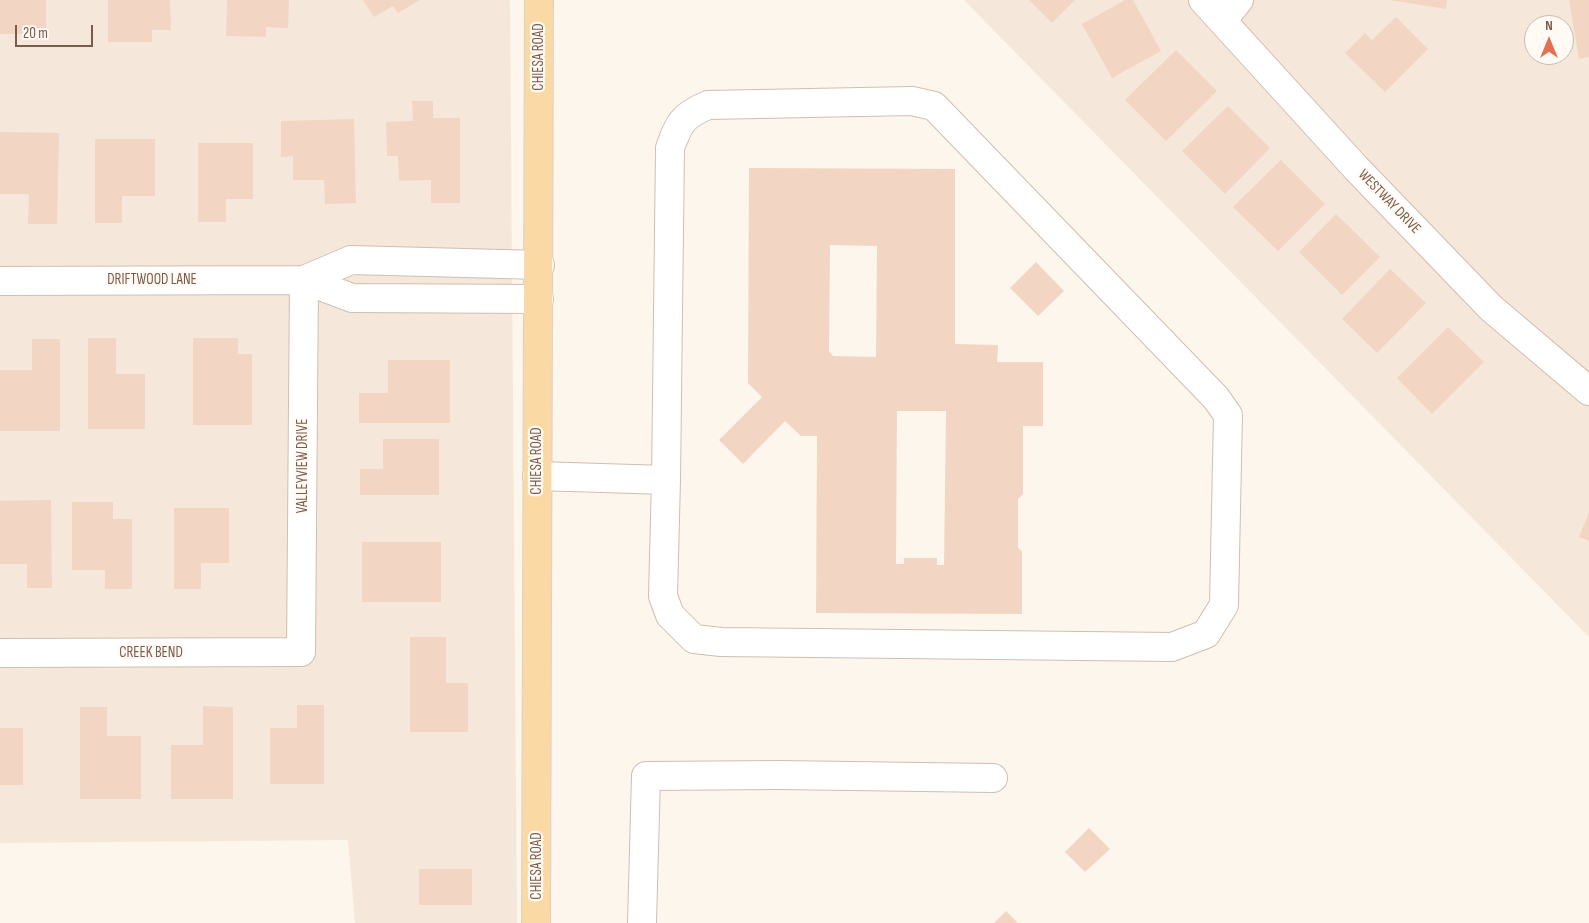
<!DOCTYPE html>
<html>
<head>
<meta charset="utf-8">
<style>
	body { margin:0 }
	#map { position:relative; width:1589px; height:923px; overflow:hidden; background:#fdf6ec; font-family:"Sofia Sans Condensed",sans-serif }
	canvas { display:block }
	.north { position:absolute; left:1524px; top:15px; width:50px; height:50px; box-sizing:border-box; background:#fffaf3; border:1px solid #cabbb1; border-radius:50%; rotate:0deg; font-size:14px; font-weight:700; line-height:20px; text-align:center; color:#7a5c4d }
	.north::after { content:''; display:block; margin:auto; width:18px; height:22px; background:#e76f51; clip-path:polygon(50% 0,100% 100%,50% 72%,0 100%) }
	.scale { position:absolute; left:15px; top:25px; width:78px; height:22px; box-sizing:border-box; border:2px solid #7a5c4d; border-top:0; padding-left:6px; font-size:15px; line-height:18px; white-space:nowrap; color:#7a5c4d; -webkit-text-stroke:4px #fffaf3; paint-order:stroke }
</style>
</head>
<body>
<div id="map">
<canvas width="1589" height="923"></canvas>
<div class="north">N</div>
<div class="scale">20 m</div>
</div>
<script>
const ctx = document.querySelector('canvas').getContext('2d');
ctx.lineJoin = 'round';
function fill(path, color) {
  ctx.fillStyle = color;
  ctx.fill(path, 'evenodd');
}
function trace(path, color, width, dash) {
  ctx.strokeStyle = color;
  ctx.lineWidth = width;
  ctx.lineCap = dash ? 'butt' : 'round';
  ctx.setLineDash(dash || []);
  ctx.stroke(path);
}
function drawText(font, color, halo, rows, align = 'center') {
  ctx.font = font + ' "Sofia Sans Condensed",sans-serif';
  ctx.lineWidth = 4.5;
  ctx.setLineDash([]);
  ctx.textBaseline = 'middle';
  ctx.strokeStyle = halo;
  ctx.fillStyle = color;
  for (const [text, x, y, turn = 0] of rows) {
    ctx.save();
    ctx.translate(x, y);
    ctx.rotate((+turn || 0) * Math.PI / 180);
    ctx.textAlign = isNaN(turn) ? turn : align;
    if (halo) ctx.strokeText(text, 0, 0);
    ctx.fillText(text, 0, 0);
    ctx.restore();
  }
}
fill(new Path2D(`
	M0 0H510L517 923H355L348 840 0 843Z
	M964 0H1589V637ZM1534 25H1564V55H1534Z`), '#f5e8da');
fill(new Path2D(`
	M0 0H46V34H0Z
	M108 0H170L171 30H152V42H108Z
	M227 0H289L288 28 266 27V37L226 36Z
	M363 0H420L398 13 393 6 374 17Z
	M1029 0H1075L1052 23Z
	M1125 0H1133L1161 51 1112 78 1082 24Z
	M1390 0H1447L1446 9Z
	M1569 0H1589V57L1579 59Z
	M1396 17 1428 49 1385 92 1345 53 1365 33 1372 40Z
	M1176 50 1217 91 1166 141 1125 100Z
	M412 101H433V118H460V203H431V180L399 181 398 156H387L386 122 413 121Z
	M1228 106 1270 148 1225 194 1182 151Z
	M354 119 356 203 325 204 324 180H293V156L281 157V121Z
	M0 132 59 133 57 224H28L29 194H0Z
	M95 139H155V196H122V223H95Z
	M198 143H253V199H226V222H198Z
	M1281 160 1325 204 1278 251 1233 207Z
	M749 168 955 169V344L998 345 997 362H1043V426H1023V494L1018 499V548L1022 551V614L816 613 817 436H801L785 421 743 464 719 440 762 397 748 383ZM830 245 877 246 876 357 833 356 829 351ZM897 411H946L944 565H937V558H904V564H896Z
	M1336 214 1380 257 1342 295 1299 252Z
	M1036 262 1064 291 1038 316 1010 288Z
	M1390 269 1426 303 1377 353 1342 319Z
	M1448 327 1484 362 1432 414 1397 378Z
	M88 338H116V374H145V429H88Z
	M193 338H238V354H252V425H193Z
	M32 339H60V431H0V370H32Z
	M388 360H450V423H359V393H388Z
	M383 439H439V495H360V469H383Z
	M51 500 52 588H27V564H0V501Z
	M72 502H113V519H132V589H105V570H72Z
	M174 508H229V563H201V589H174Z
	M1589 512V541L1579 537Z
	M362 542H441V602H362Z
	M410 637H446V683H468V732H410Z
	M297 705H324V784H270V728H297Z
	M203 706 233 707V799H171V745H203Z
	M80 707H107V736H141V799H80Z
	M0 728H23V785H0Z
	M1089 828 1110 849 1085 872 1065 852Z
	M419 869H472V905H419Z
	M1006 911 1018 923H994Z`), '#f3d5c3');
const minor = new Path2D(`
	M1203 0 1356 168 1491 308 1589 391
	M1222 21 1239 0
	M0 281 304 280 301 652 0 653
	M539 299 352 298 304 280 351 260 540 265
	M537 476 666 480 663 596 670 615 694 639 721 642 1172 647 1206 634 1224 605 1228 415 1216 398 934 106 912 101 708 105C682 116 679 123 670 148L666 480
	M642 923 646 776 779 775 993 778`);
const major = new Path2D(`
	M536 923 539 0`);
trace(minor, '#d1beb0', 30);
trace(major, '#dad1cd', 30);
trace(minor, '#fff', 28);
trace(major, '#fbd9a5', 28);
drawText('15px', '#7a5c4d', '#fffaf3', [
	["CHIESA ROAD",539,57,-90],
	["WESTWAY DRIVE",1389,202,46],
	["DRIFTWOOD LANE",152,280],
	["CHIESA ROAD",537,461,-90],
	["VALLEYVIEW DRIVE",303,466,-90],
	["CREEK BEND",151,653],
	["CHIESA ROAD",537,866,-90]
]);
</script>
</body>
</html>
